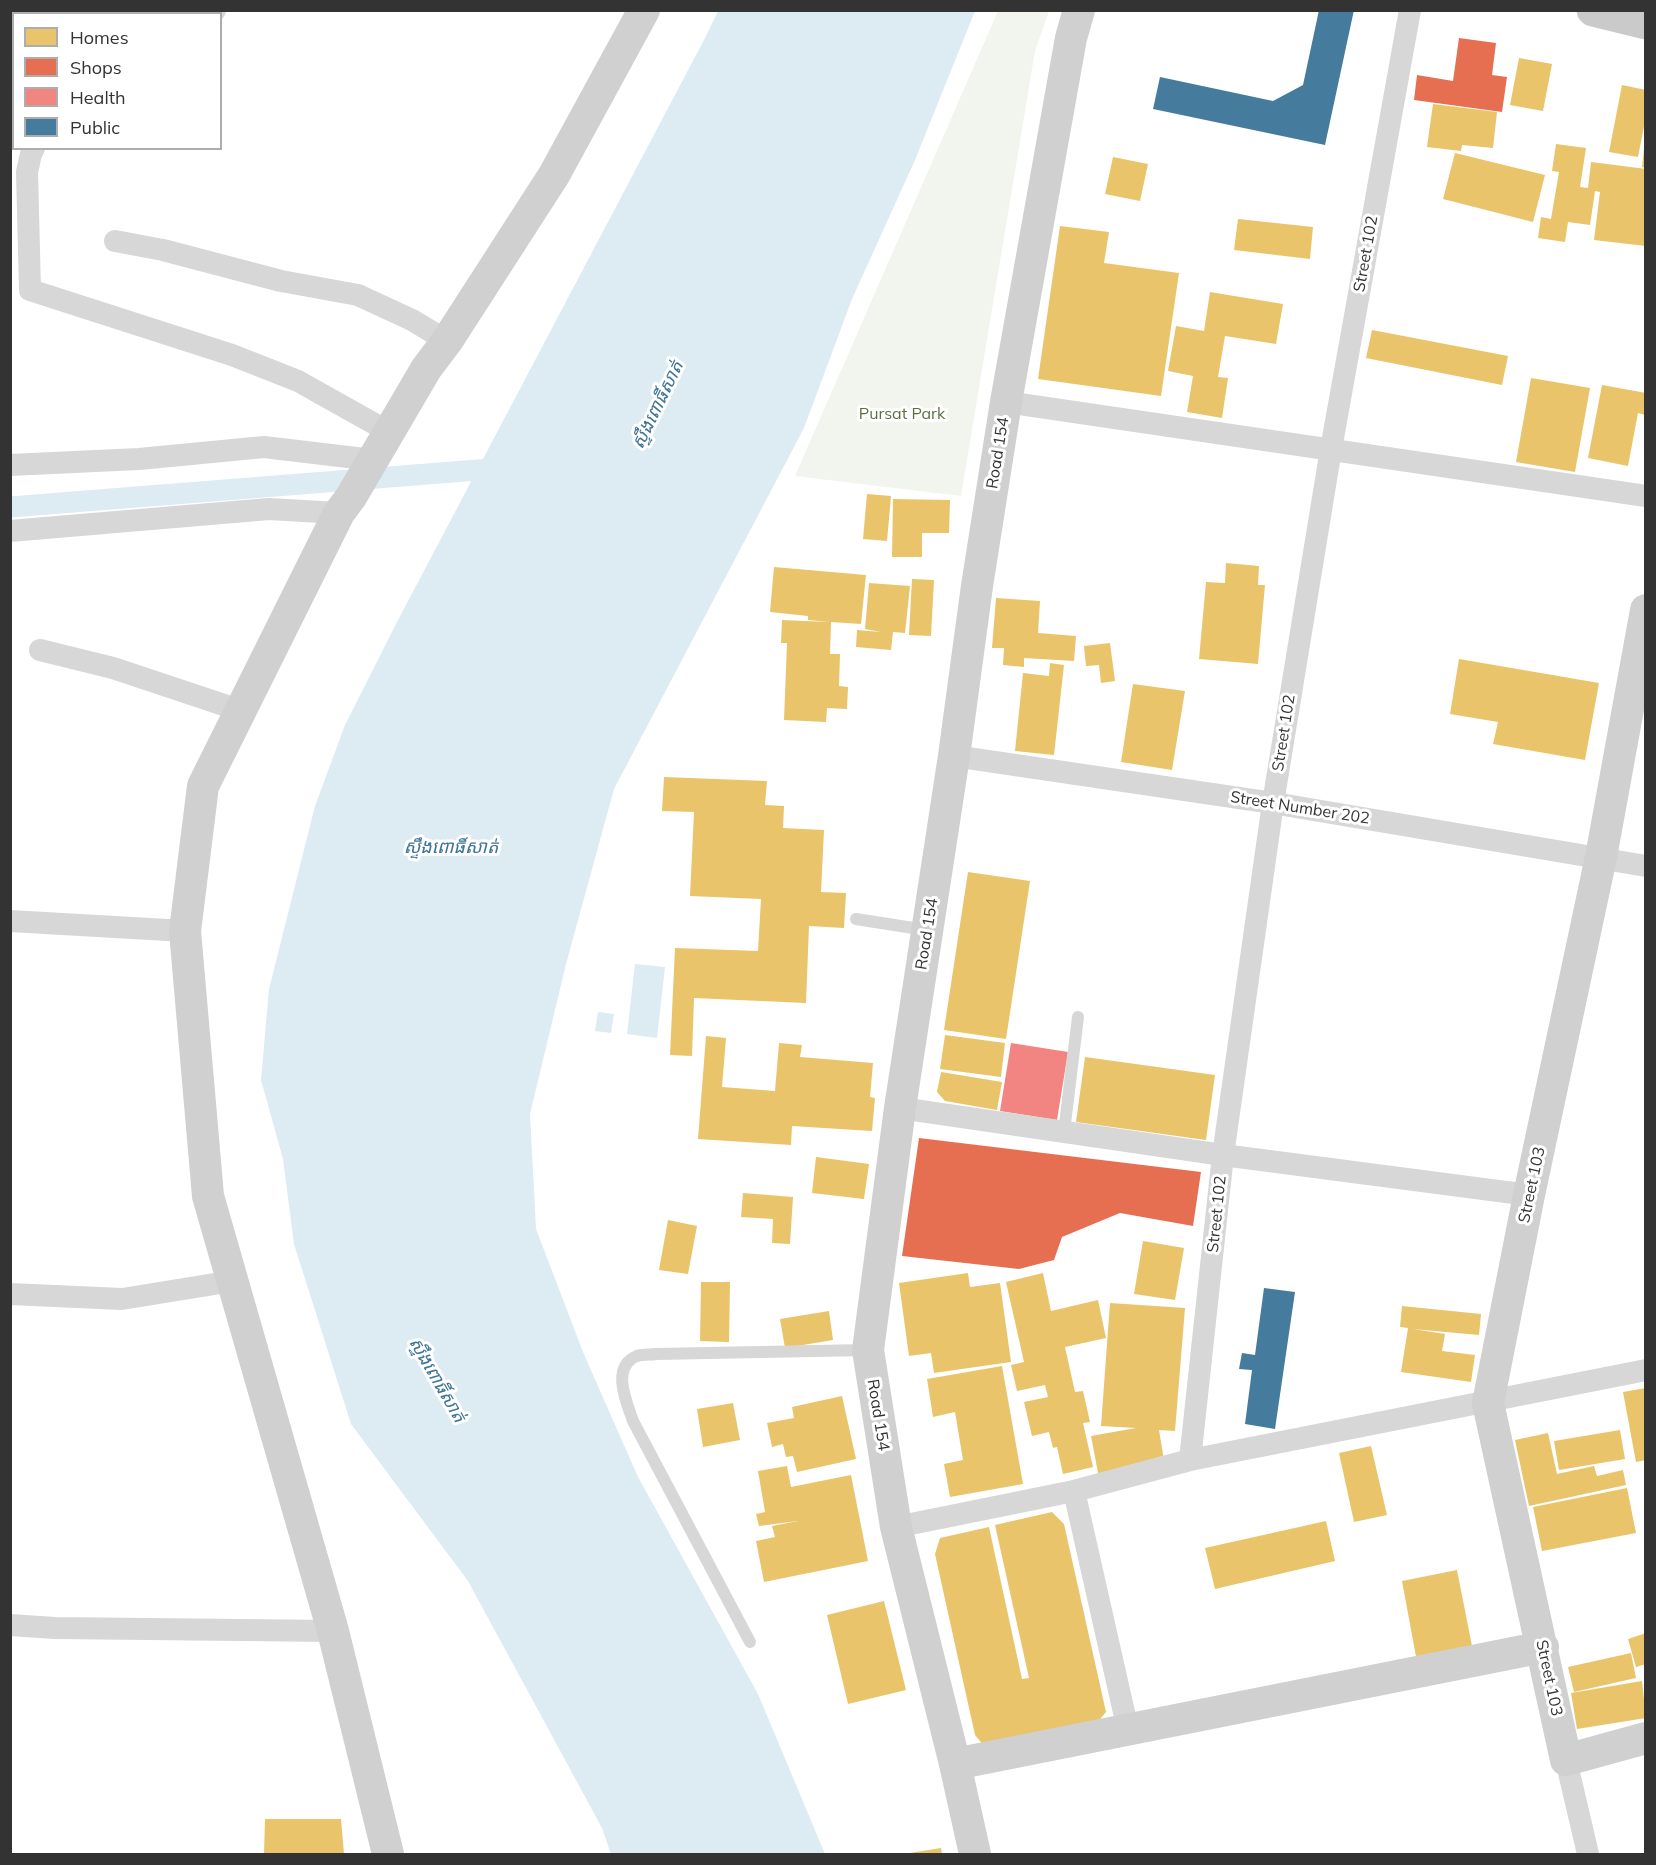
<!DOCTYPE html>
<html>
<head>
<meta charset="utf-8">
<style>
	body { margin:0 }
	#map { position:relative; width:1656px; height:1865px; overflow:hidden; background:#fff; font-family:Mulish,sans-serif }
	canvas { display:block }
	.frame { position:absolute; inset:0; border:12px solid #333; pointer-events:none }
	.legend { position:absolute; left:12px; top:12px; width:210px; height:138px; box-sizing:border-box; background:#fff; border:2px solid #adadad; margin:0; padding:8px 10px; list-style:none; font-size:18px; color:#333 }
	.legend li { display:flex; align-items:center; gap:12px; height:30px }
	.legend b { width:30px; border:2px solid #adadad }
</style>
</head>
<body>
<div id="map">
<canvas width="1656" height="1865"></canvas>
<div class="frame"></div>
<ul class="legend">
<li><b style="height:16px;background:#e9c46a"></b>Homes</li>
<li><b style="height:16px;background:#e76f51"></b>Shops</li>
<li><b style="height:16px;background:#f28482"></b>Health</li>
<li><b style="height:16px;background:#457b9d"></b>Public</li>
</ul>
</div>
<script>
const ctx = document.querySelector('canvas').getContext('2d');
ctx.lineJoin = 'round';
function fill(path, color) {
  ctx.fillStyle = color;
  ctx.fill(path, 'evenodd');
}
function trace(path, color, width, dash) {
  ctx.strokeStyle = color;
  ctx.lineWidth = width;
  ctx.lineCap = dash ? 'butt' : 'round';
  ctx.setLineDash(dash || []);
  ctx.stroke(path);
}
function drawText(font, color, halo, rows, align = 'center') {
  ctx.font = font + ' Mulish,"Noto Sans Khmer",sans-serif';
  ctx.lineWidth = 6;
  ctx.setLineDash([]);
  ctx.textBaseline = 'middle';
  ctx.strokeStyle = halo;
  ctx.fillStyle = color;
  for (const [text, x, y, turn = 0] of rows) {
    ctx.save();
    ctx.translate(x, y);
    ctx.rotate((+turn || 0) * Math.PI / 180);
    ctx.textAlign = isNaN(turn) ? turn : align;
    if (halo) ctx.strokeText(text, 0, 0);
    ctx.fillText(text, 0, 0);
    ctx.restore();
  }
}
fill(new Path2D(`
	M998 11H1049L1035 51 961 496 795 476Z`), '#f1f5ed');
fill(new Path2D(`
	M718 11H975L915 160 852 299 804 428 614 789 566 964 530 1114 536 1229 583 1352 638 1477 758 1694 825 1854H611L602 1828 468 1581 351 1424 294 1244 283 1159 261 1080 269 989 315 806 345 725 397 622 705 38Z
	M635 964 665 967 657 1038 627 1034Z
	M598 1012 614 1014 611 1033 595 1031Z`), '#ddebf3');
fill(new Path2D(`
	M1519 58 1552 64 1543 111 1510 105Z
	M1622 85 1646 90V116L1638 157 1609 152Z
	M1433 104 1497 112 1493 148 1462 145 1461 151 1427 147Z
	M1556 144 1586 148 1580 187 1588 188 1591 162 1646 169V246L1594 240 1600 192 1595 191 1590 225 1568 222 1565 242 1538 238 1541 217 1551 219 1559 172 1552 171Z
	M1644 148H1646V168L1642 167Z
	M1455 153 1545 175 1533 222 1443 199Z
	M1113 157 1148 164 1140 201 1105 194Z
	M1238 219 1313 227 1310 259 1234 250Z
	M1060 226 1109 232 1104 263 1179 273 1161 396 1038 379Z
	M1210 292 1283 304 1276 344 1225 336 1218 377 1228 378 1222 418 1187 412 1193 376 1168 371 1176 326 1204 331Z
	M1372 330 1508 356 1502 385 1366 358Z
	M1531 378 1590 388 1575 472 1516 462Z
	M1602 385 1646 393 1645 415 1638 413 1628 466 1588 458Z
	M867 494 891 496 887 541 863 539Z
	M893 499 950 500 949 533H922V557H892Z
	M1226 563 1259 566 1258 585H1265L1258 664 1199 659 1206 582 1225 583Z
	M774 567 866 575 861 624 831 622 830 654H840L839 686 848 687 847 709 827 708 826 722 784 720 787 643H781L782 620 829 622 808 620V616L770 612Z
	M912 579 934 580 931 636 909 635Z
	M869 583 910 586 905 633 893 632 891 650 856 647 857 630 881 632 865 629Z
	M996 598 1040 601 1038 633 1076 636 1074 661 1024 658V667L1003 665 1004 648H992Z
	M1110 643 1115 681 1101 683 1099 665 1086 666 1084 646Z
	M1459 659 1599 683 1585 760 1493 744 1498 722 1450 714Z
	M1050 663 1064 665 1054 755 1015 751 1023 673 1049 676Z
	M1133 684 1185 691 1172 770 1121 762Z
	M664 777 767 781 765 805 784 806 783 828 824 830 821 892 846 893 844 928 809 926 806 1003 694 998 692 1056 670 1055 675 948 758 951 761 899 690 896 694 812 662 811Z
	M968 872 1030 881 1006 1039 944 1030Z
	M945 1035 1005 1043 1001 1077 940 1069Z
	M706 1036 726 1038 722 1087 775 1091 779 1043 802 1045 800 1057 873 1063 870 1097 875 1098 872 1131 792 1126 791 1145 698 1139Z
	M1085 1057 1215 1075 1206 1140 1076 1122Z
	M941 1072 1002 1082 997 1110 945 1101 937 1092Z
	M816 1157 869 1164 864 1199 812 1193Z
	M743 1193 793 1197 790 1244 772 1243 773 1219 741 1217Z
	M668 1220 697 1226 688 1274 659 1270Z
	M1143 1241 1184 1248 1175 1300 1134 1294Z
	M968 1273 970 1287 1000 1283 1011 1362 934 1373 931 1353 909 1356 899 1283Z
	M1043 1273 1051 1311 1098 1300 1106 1338 1065 1347 1075 1392 1083 1391 1090 1422 1083 1423 1093 1467 1063 1474 1057 1447 1053 1448 1049 1432 1032 1436 1024 1402 1048 1397 1045 1385 1017 1391 1011 1365 1024 1362 1006 1282Z
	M701 1282H730L729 1342 700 1341Z
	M1110 1303 1185 1308 1175 1431 1159 1430 1165 1466 1099 1478 1091 1436 1136 1428 1101 1426Z
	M1402 1306 1481 1314 1479 1335 1413 1329 1445 1334 1442 1351 1475 1355 1471 1382 1401 1372 1408 1328 1400 1327Z
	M829 1311 833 1340 785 1348 780 1319Z
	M1002 1366 1023 1484 950 1497 944 1464 963 1460 955 1412 933 1417 927 1379Z
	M1646 1388V1460L1636 1462 1623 1392Z
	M842 1396 856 1459 797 1472 793 1456 786 1457 783 1444 772 1447 767 1423 794 1418 792 1407Z
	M733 1403 740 1440 703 1447 697 1409Z
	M1620 1430 1625 1459 1559 1470 1554 1441Z
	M1548 1433 1557 1474 1594 1466 1597 1476 1623 1470 1626 1485 1529 1506 1515 1440Z
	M1371 1446 1387 1515 1354 1522 1339 1453Z
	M787 1466 791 1487 851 1475 868 1561 764 1582 756 1541 775 1537 772 1526 798 1521 759 1526 756 1514 765 1512 758 1471Z
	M1627 1488 1636 1533 1542 1551 1533 1507Z
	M1052 1512 1064 1524 1106 1712 1095 1725 984 1746 975 1735 935 1554 940 1538 989 1527 1022 1679 1029 1678 995 1525Z
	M1326 1521 1335 1561 1215 1589 1205 1548Z
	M1457 1570 1473 1651 1417 1662 1402 1581Z
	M884 1601 906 1690 848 1704 827 1615Z
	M1646 1633V1664L1636 1667 1628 1639Z
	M1631 1653 1636 1678 1574 1692 1568 1667Z
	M1642 1681 1646 1718 1577 1729 1571 1693Z
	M265 1819H341L344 1854H264Z
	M941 1848 942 1854H910V1853Z`), '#e9c46a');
fill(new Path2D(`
	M1459 38 1496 43 1492 75 1507 77 1502 112 1414 100 1417 75 1453 81Z
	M919 1138 1201 1172 1193 1226 1120 1213 1062 1237 1054 1260 1019 1269 902 1256Z`), '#e76f51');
fill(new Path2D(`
	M1011 1043 1068 1052 1057 1120 1000 1111Z`), '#f28482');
fill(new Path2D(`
	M1319 10H1354L1325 145 1153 109 1160 77 1273 101 1303 85Z
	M1264 1288 1295 1292 1275 1429 1245 1424 1252 1370 1239 1369 1242 1353 1255 1355Z`), '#457b9d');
trace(new Path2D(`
	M10 507 503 468`), '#ddebf3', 21);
trace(new Path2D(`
	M856 919 926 930
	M1064 1132 1078 1017
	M750 1642 633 1421C627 1403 610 1367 637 1356 643 1354 650 1355 656 1354L867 1350`), '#d7d7d7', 12);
trace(new Path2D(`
	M40 14 41 10
	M208 14 215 10
	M10 67 14 66
	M34 148 31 154 27 172 30 290 232 355 298 381 389 432
	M115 241 163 250 281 281 358 295 412 320 447 341
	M1006 402 1646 496
	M10 465 139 459 264 447 373 460
	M10 531 269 509 339 513
	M40 650 113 668 239 710
	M954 756 1273 803 1646 866
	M10 921 185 931
	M900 1108 1223 1155 1529 1195
	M10 1294 122 1299 233 1281
	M1190 1460 1223 1155 1273 803 1331 449 1410 10
	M1074 1491 1128 1730
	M896 1527 1074 1491 1190 1460 1646 1370
	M10 1625 55 1628 333 1631
	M1566 1760 1588 1854`), '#d7d7d7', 22);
trace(new Path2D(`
	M1646 610 1601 857 1529 1195 1488 1403 1566 1760 1646 1738
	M955 1764 1543 1647
	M388 1854 333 1631 208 1196 185 931 203 786 339 513 351 497 426 369 447 341 554 175 644 10
	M975 1854 955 1764 896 1527 868 1350 900 1108 954 756 977 586 1006 402 1071 38 1079 10`), '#d0d0d0', 32);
trace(new Path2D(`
	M1593 10 1646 23`), '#cacaca', 33);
drawText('16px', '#333', '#fff', [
	["Street 102",1366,254,-80],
	["Road 154",998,453,-81],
	["Street 102",1284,733,-81],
	["Street Number 202",1300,808,9],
	["Road 154",927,934,-81],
	["Street 103",1532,1185,-78],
	["Street 102",1217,1214,-84],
	["Road 154",878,1415,81],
	["Street 103",1549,1678,78]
]);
drawText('16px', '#56703f', '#fff', [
	["Pursat Park",902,414]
]);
drawText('italic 18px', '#3f7597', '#fff', [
	["ស្ទឹងពោធិ៍សាត់",658,405,-64],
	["ស្ទឹងពោធិ៍សាត់",451,848],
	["ស្ទឹងពោធិ៍សាត់",437,1380,60]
]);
</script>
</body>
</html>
